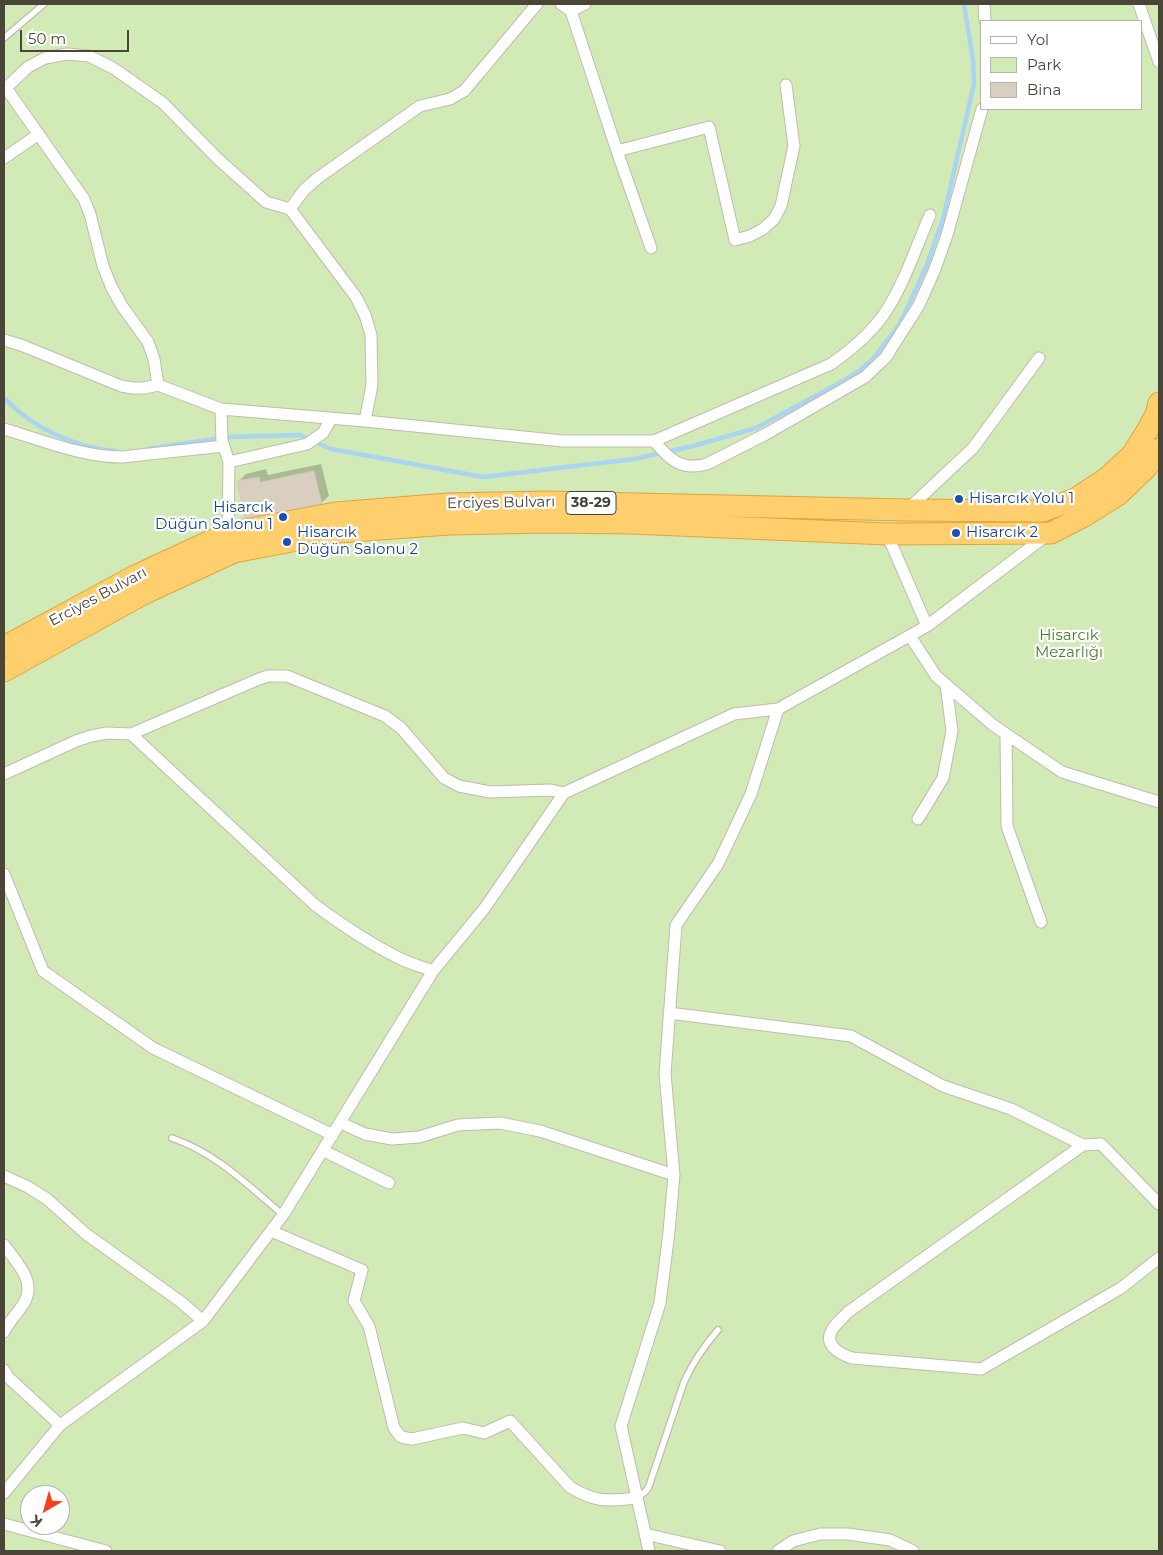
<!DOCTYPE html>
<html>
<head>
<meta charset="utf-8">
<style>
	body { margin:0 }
	#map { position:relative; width:1163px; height:1555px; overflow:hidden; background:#f6f3ec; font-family:Montserrat,sans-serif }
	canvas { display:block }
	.frame { position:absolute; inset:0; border:5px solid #4b4439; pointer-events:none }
	.legend { position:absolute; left:980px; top:20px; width:162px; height:90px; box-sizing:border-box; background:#fff; border:1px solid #b7b4b0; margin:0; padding:6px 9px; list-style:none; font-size:15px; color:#4b4439 }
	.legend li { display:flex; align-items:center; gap:10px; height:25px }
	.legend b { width:25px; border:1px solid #b7b4b0 }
	.north { position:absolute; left:20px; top:1485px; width:50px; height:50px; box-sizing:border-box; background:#fff; border:1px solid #b7b4b0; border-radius:50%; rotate:218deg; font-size:14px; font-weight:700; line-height:20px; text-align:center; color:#4b4439 }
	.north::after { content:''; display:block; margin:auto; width:18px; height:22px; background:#fc3f1d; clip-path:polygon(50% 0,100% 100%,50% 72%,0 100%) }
	.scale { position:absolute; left:20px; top:30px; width:109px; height:22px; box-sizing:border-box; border:2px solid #4b4439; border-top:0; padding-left:6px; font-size:15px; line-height:18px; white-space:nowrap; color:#4b4439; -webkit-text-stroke:4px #fff; paint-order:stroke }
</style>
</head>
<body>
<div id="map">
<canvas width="1163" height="1555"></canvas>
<div class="frame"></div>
<ul class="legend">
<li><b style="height:6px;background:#fff"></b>Yol</li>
<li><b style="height:14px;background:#d2eab5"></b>Park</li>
<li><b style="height:14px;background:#d8cfc1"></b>Bina</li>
</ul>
<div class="north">K</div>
<div class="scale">50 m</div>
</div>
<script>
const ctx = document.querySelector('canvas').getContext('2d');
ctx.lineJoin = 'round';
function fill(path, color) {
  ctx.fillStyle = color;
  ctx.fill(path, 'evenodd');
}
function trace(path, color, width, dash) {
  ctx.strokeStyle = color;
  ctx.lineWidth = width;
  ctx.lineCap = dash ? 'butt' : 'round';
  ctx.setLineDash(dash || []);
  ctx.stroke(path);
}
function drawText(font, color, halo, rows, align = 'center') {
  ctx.font = font + ' Montserrat,sans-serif';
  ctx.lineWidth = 4.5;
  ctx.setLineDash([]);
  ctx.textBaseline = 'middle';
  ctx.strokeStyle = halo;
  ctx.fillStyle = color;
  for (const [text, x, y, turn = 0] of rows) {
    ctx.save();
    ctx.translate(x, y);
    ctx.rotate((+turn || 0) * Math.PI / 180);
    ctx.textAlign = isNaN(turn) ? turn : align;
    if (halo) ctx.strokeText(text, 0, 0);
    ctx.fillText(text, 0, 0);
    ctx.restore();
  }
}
fill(new Path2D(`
	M4 4H1159V1551H4ZM982 21H1142V109H982ZM30 1495H60V1525H30Z`), '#d2eab5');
fill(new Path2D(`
	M321 464 329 496 321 503 275 513 238 482 246 474 266 469 268 475Z`), '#0003');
trace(new Path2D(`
	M4 398C33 428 73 447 115 451
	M147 449 228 437 300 435 331 449 483 477 634 459 693 446 756 428 845 380 859 371 873 359 897 328 905 313 926 267 943 219 974 84 973 60 964 4`), '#a9d4f2', 4.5);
const building = new Path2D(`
	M314 471 322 504 268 516 247 526 237 481 259 477 260 482Z`);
fill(building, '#d8cfc1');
trace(building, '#d3c7b4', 1);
const lane = new Path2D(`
	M4 38 44 4
	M172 1138C216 1153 249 1186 283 1215
	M637 1498 646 1491 649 1486 684 1382C693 1362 704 1346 718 1330`);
const street = new Path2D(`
	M561 4 571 11 617 151 709 127 735 240 750 236 763 229 774 219 781 206 794 146 786 85
	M984 4 985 21
	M1139 4 1159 62
	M571 11 585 4
	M617 151 651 248
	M4 158 39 134
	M290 209 304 190 319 177 420 106 450 99 464 91 537 4
	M4 340 21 345 121 386 133 388H144L158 385 221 409 222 441 229 462 228 533
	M158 385 154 359 148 342 122 306 111 286 103 266 90 214 84 199 6 88 28 67 45 58 67 54 89 56 113 68 163 103 218 159 266 202 290 209 356 297 365 315 371 335 372 385 365 421
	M221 409 365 421 563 441H654L831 364C851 350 868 336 882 317 902 290 916 247 930 215
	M4 429C42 440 82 457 122 457L224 446
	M654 441C670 460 681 471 707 464L766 434 865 377 886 357 919 305 935 269 947 235 982 109
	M229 462 307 444 323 433 331 419
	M908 509 973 448 1039 358
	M887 534 927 626
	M910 636 936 676 993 725 1062 772 1159 802
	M131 734 315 905C342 925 370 944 401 959 411 964 423 967 433 971
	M1006 734 1007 826 1041 922
	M4 774 76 741 91 736 107 733 131 734 259 679 268 676H287L385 716 401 728 444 778 459 786 490 792 551 790 564 793
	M918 819 943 778 952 731 946 684
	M4 874 43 971 153 1048 333 1135
	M669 1013 851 1036 943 1086 1011 1109 1083 1145
	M341 1123 365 1134 392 1139 419 1137 458 1125 500 1123 540 1131 674 1175
	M324 1151 389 1183
	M4 1176 28 1187 47 1199 86 1234 181 1302 203 1321
	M1159 1204 1101 1144 1083 1145 848 1312C843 1318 835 1324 832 1330 823 1345 840 1354 852 1358L981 1369 1121 1288 1159 1258
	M271 1231 362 1270 354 1301 369 1326 394 1428 401 1437 412 1439 463 1428 484 1433 510 1421 570 1487C596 1503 608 1501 637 1498
	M4 1245C16 1262 37 1281 24 1303 18 1313 9 1321 4 1332
	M4 1370 8 1377 60 1425
	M4 1493 60 1425 203 1321 283 1215 433 971 484 909 564 793 734 714 778 709 927 626 1047 535
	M4 1524 106 1551
	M645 1534 720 1551
	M649 1551 621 1426 660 1303 669 1232 674 1175 665 1074 676 925 718 864 751 794 778 709
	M778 1551 793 1541 820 1534H848L890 1540 913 1551`);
const highway = new Path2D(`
	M4 647 135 576 228 533 336 513 448 504 545 502 907 510 1043 511 1075 499 1107 478 1132 455 1147 431 1156 415 1159 403
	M4 671 143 594 234 552 339 532 449 524 545 522 632 523 887 534 1051 533 1084 516 1119 494 1147 467 1159 449`);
trace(lane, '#c2bbae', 8);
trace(street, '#c2bbae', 13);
trace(highway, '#e0a43c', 23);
trace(lane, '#fff', 5.5);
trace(street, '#fff', 11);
trace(highway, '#ffcf6e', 21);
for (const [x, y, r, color] of [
	[959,499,5,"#1a4fb4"],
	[283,517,5,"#1a4fb4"],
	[956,533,5,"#1a4fb4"],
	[287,542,5,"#1a4fb4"]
]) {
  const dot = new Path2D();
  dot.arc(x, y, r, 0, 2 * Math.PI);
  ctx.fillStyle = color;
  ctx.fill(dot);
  trace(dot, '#fff', 2);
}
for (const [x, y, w] of [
	[591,503,50]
]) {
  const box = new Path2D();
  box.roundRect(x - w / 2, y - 11.5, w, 23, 4);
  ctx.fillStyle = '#fff';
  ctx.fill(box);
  trace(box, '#4b4439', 1);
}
drawText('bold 14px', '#4b4439', null, [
	["38-29",591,503]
]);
drawText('15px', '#164399', '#fff', [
	["Hisarcık Yolu 1",969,499],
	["Hisarcık",273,508,"right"],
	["Düğün Salonu 1",273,525,"right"],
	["Hisarcık",297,533],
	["Düğün Salonu 2",297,550],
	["Hisarcık 2",966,533]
], 'left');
drawText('15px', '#4b4439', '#fff', [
	["Erciyes Bulvarı",501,503,-1],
	["Erciyes Bulvarı",98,597,-28]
]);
drawText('15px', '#4a7f2a', '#fff', [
	["Hisarcık",1069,636],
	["Mezarlığı",1069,653]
]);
</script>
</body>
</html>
